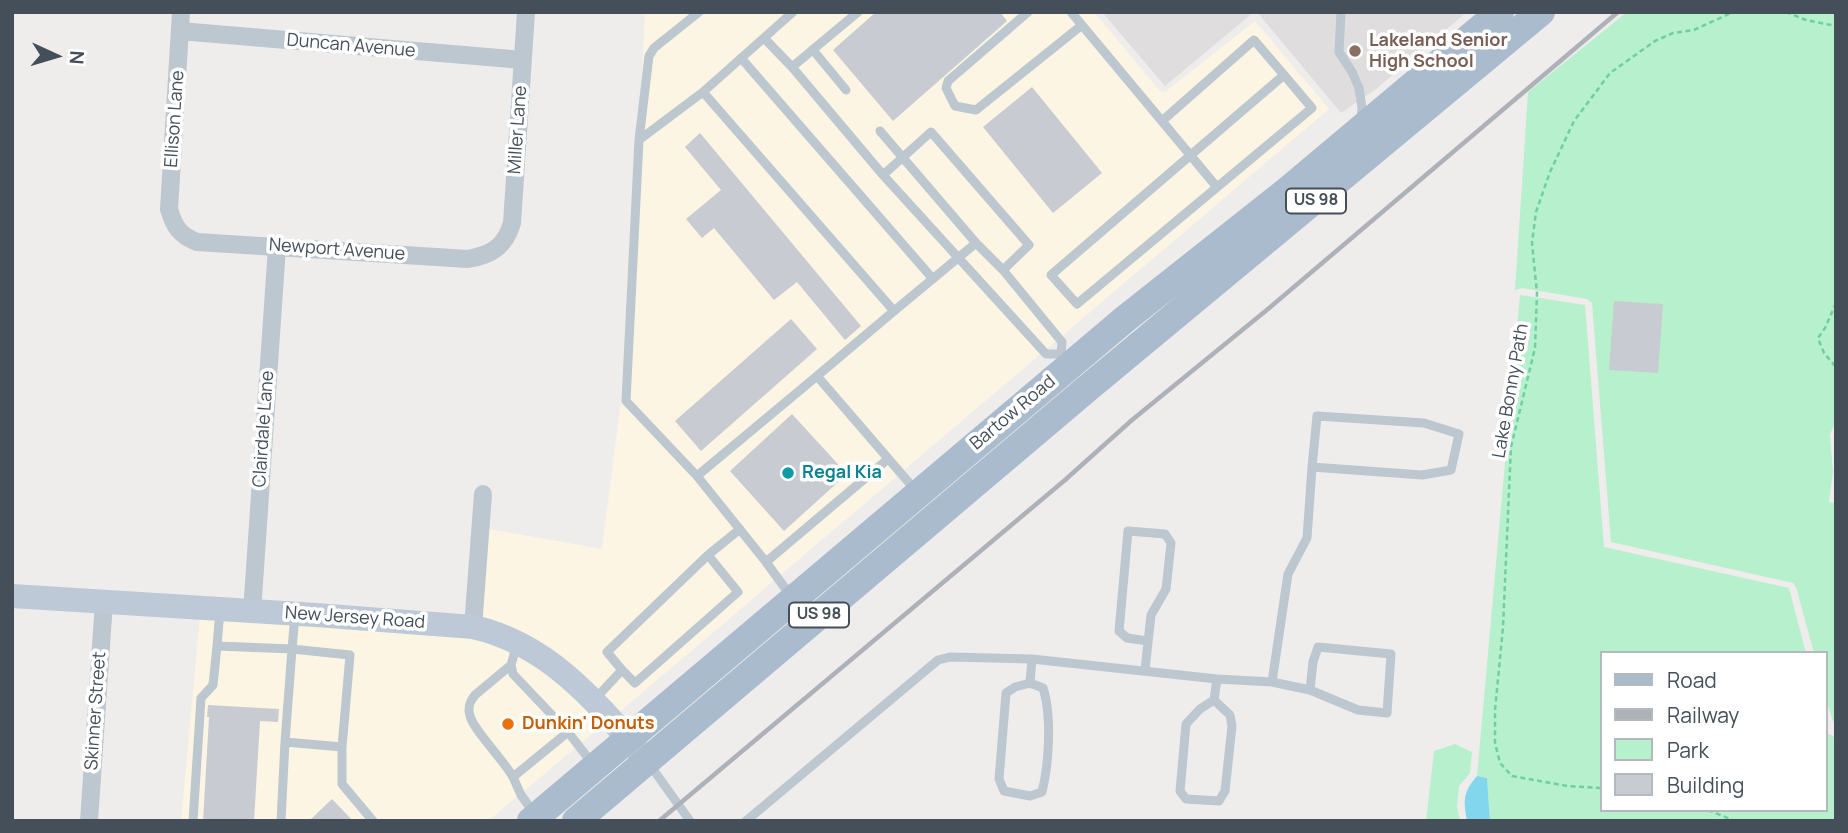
<!DOCTYPE html>
<html>
<head>
<meta charset="utf-8">
<style>
	body { margin:0 }
	#map { position:relative; width:1848px; height:833px; overflow:hidden; background:#efecec; font-family:Manrope,sans-serif }
	canvas { display:block }
	.frame { position:absolute; inset:0; border:14px solid #444f5a; pointer-events:none }
	.legend { position:absolute; left:1600px; top:651px; width:228px; height:161px; box-sizing:border-box; background:#fff; border:2px solid #b4b9bd; margin:0; padding:9px 12px; list-style:none; font-size:21px; color:#444f5a }
	.legend li { display:flex; align-items:center; gap:14px; height:35px }
	.legend b { width:35px; border:2px solid #b4b9bd }
	.north { position:absolute; left:21px; top:21px; width:70px; height:70px; -webkit-text-stroke:5px #fff; paint-order:stroke; rotate:94deg; font-size:19px; font-weight:700; line-height:28px; text-align:center; color:#444f5a }
	.north::after { content:''; display:block; margin:auto; width:24px; height:32px; background:#444f5a; clip-path:polygon(50% 0,100% 100%,50% 72%,0 100%) }
</style>
</head>
<body>
<div id="map">
<canvas width="1848" height="833"></canvas>
<div class="frame"></div>
<ul class="legend">
<li><b style="height:9px;background:#aabbcd"></b>Road</li>
<li><b style="height:9px;background:#aeb1b7"></b>Railway</li>
<li><b style="height:19px;background:#b7f0cd"></b>Park</li>
<li><b style="height:19px;background:#c8cbd1"></b>Building</li>
</ul>
<div class="north">N</div>
</div>
<script>
const ctx = document.querySelector('canvas').getContext('2d');
ctx.lineJoin = 'round';
function fill(path, color) {
  ctx.fillStyle = color;
  ctx.fill(path, 'evenodd');
}
function trace(path, color, width, dash) {
  ctx.strokeStyle = color;
  ctx.lineWidth = width;
  ctx.lineCap = dash ? 'butt' : 'round';
  ctx.setLineDash(dash || []);
  ctx.stroke(path);
}
function drawText(font, color, halo, rows, align = 'center') {
  ctx.font = font + ' Manrope,sans-serif';
  ctx.lineWidth = 7;
  ctx.setLineDash([]);
  ctx.textBaseline = 'middle';
  ctx.strokeStyle = halo;
  ctx.fillStyle = color;
  for (const [text, x, y, turn = 0] of rows) {
    ctx.save();
    ctx.translate(x, y);
    ctx.rotate((+turn || 0) * Math.PI / 180);
    ctx.textAlign = isNaN(turn) ? turn : align;
    if (halo) ctx.strokeText(text, 0, 0);
    ctx.fillText(text, 0, 0);
    ctx.restore();
  }
}
fill(new Path2D(`
	M645 12H1094L1160 91 1165 92 1255 21 1329 109 617 714 482 621 489 529 602 549 629 338Z
	M200 616 472 634 542 665 604 724 488 821H181Z`), '#fcf5e3');
fill(new Path2D(`
	M1102 12H1254L1165 86Z
	M1257 12H1467L1376 89 1341 113Z`), '#e0ddde');
fill(new Path2D(`
	M1627 12H1836V419L1830 435 1833 472 1829 502 1836 503V730L1825 697V653H1814L1796 587 1793 583 1611 542 1592 303 1587 299 1522 288 1515 290 1528 92Z
	M1520 295 1585 305 1604 547 1789 588 1806 653H1601V810H1825V726L1828 734 1836 737V821H1490L1487 778 1477 776Z
	M1455 744 1472 752 1470 773 1459 786 1457 807 1460 821H1426L1434 751Z`), '#b7f0cd');
fill(new Path2D(`
	M1477 776 1487 778 1490 821H1467C1463 800 1463 792 1477 776Z`), '#82d7ef');
fill(new Path2D(`
	M876 12H1000L1007 21 893 121 833 50Z
	M1032 87 1102 173 1053 213 983 127Z
	M700 133 861 326 845 340 797 282 774 300 714 228 702 238 686 219 721 190 685 147Z
	M1614 301 1663 304 1658 373 1609 370Z
	M791 319 817 349 701 451 675 421Z
	M792 414 847 474 784 531 730 471Z
	M208 705 279 709 278 722 260 721 254 821H203L209 717H207Z
	M332 799 353 821H309Z`), '#c8cbd1');
trace(new Path2D(`
	M1786 12 1806 20 1836 26
	M1836 244V264
	M1836 303 1825 328 1818 338 1824 353 1836 367
	M1601 788 1567 786 1512 776 1500 763 1495 743V710L1503 627 1511 447 1535 348 1537 293 1532 243 1536 212 1550 172 1574 121 1610 73 1655 41 1673 33 1694 30 1733 12
	M1708 810 1735 821`), '#6ecfa0', 2.5, [5, 3.5]);
trace(new Path2D(`
	M793 12 703 92 894 311 976 243
	M858 12 792 67 883 175 1046 354H1061
	M1028 12 948 81 946 88 955 106 976 110 1082 25
	M1071 12 1216 186
	M1341 12 1339 52 1352 72 1359 88 1362 108 1361 120
	M764 38 792 67
	M813 50 846 90
	M741 58 933 279
	M1162 121 1254 40 1284 75 1051 275 1077 304 1312 108 1284 75
	M880 131 976 243 1003 270 1062 342 1061 354 1064 358
	M639 140 649 56 654 48 699 12
	M883 175 931 132 1029 245 1003 270
	M894 311 817 376 917 492
	M1317 416 1424 423 1459 434 1451 470 1422 475 1312 467Z
	M697 476 626 401 639 140 703 92
	M766 562 697 476 817 376
	M790 595 766 562 888 459
	M220 610 217 646 292 649 285 742
	M517 644 511 665 513 674 568 732 592 763
	M1318 647 1391 654 1387 713 1358 710 1310 690 1313 662Z
	M511 665 475 695C470 701 467 707 470 716 474 731 503 759 513 777
	M622 670 607 652 708 555
	M1145 670 1151 615 1166 589 1171 543 1165 534 1128 531 1119 631 1127 638 1148 641
	M1272 682 1288 574 1307 538 1312 467
	M1030 683 1015 687 1006 693 999 779 1004 791 1030 796 1042 792C1049 764 1052 716 1043 688L1030 683 1032 659
	M595 699 622 670 635 683 738 592 708 555 740 529
	M1214 700 1200 709 1186 724 1180 791 1186 799 1219 801 1225 791 1232 726 1230 715 1214 700 1217 679
	M342 747V784L373 821
	M650 765 690 821
	M534 813 521 795 513 777 568 732
	M193 821 201 698 213 685 217 646
	M281 821 285 742 342 747 350 655 292 649 295 615
	M746 821 938 660 950 657 1032 659 1217 679 1272 682 1310 690`), '#bcc7cf', 9);
trace(new Path2D(`
	M181 12 169 209C174 226 179 235 197 242L468 259C491 255 505 247 512 223L526 12
	M180 31 523 60
	M252 612 277 247
	M473 627 483 494
	M89 821 104 602`), '#bcc7cf', 18);
trace(new Path2D(`
	M12 596 316 615 473 627C550 644 598 704 647 761`), '#bdc9d7', 24);
trace(new Path2D(`
	M531 821 1125 319 1288 190 1500 12
	M576 821 1089 387 1541 12`), '#aabbcd', 28);
trace(new Path2D(`
	M659 821 1065 480 1132 420 1268 309 1618 12`), '#aeb1b7', 4.5);
for (const [x, y, r, color] of [
	[1355,51,7,"#8d6e63"],
	[788,473,7,"#0f9aa8"],
	[508,724,7,"#e8710a"]
]) {
  const dot = new Path2D();
  dot.arc(x, y, r, 0, 2 * Math.PI);
  ctx.fillStyle = color;
  ctx.fill(dot);
  trace(dot, '#fff', 2.5);
}
for (const [x, y, w] of [
	[1316,201,60],
	[819,615,60]
]) {
  const box = new Path2D();
  box.roundRect(x - w / 2, y - 12.5, w, 25, 5);
  ctx.fillStyle = '#fff';
  ctx.fill(box);
  trace(box, '#444f5a', 2);
}
drawText('bold 16px', '#444f5a', null, [
	["US 98",1316,201],
	["US 98",819,615]
]);
drawText('bold 18px', '#785e54', '#fff', [
	["Lakeland Senior",1369,41],
	["High School",1369,62]
], 'left');
drawText('18px', '#444f5a', '#fff', [
	["Duncan Avenue",351,46,5],
	["Ellison Lane",175,119,-86],
	["Miller Lane",518,130,-86],
	["Newport Avenue",337,250,4],
	["Lake Bonny Path",1511,391,-80],
	["Bartow Road",1013,413,-40],
	["Clairdale Lane",264,429,-86],
	["New Jersey Road",355,618,4],
	["Skinner Street",96,711,-86]
]);
drawText('bold 18px', '#0d838f', '#fff', [
	["Regal Kia",802,473]
], 'left');
drawText('bold 18px', '#c56008', '#fff', [
	["Dunkin' Donuts",522,724]
], 'left');
</script>
</body>
</html>
